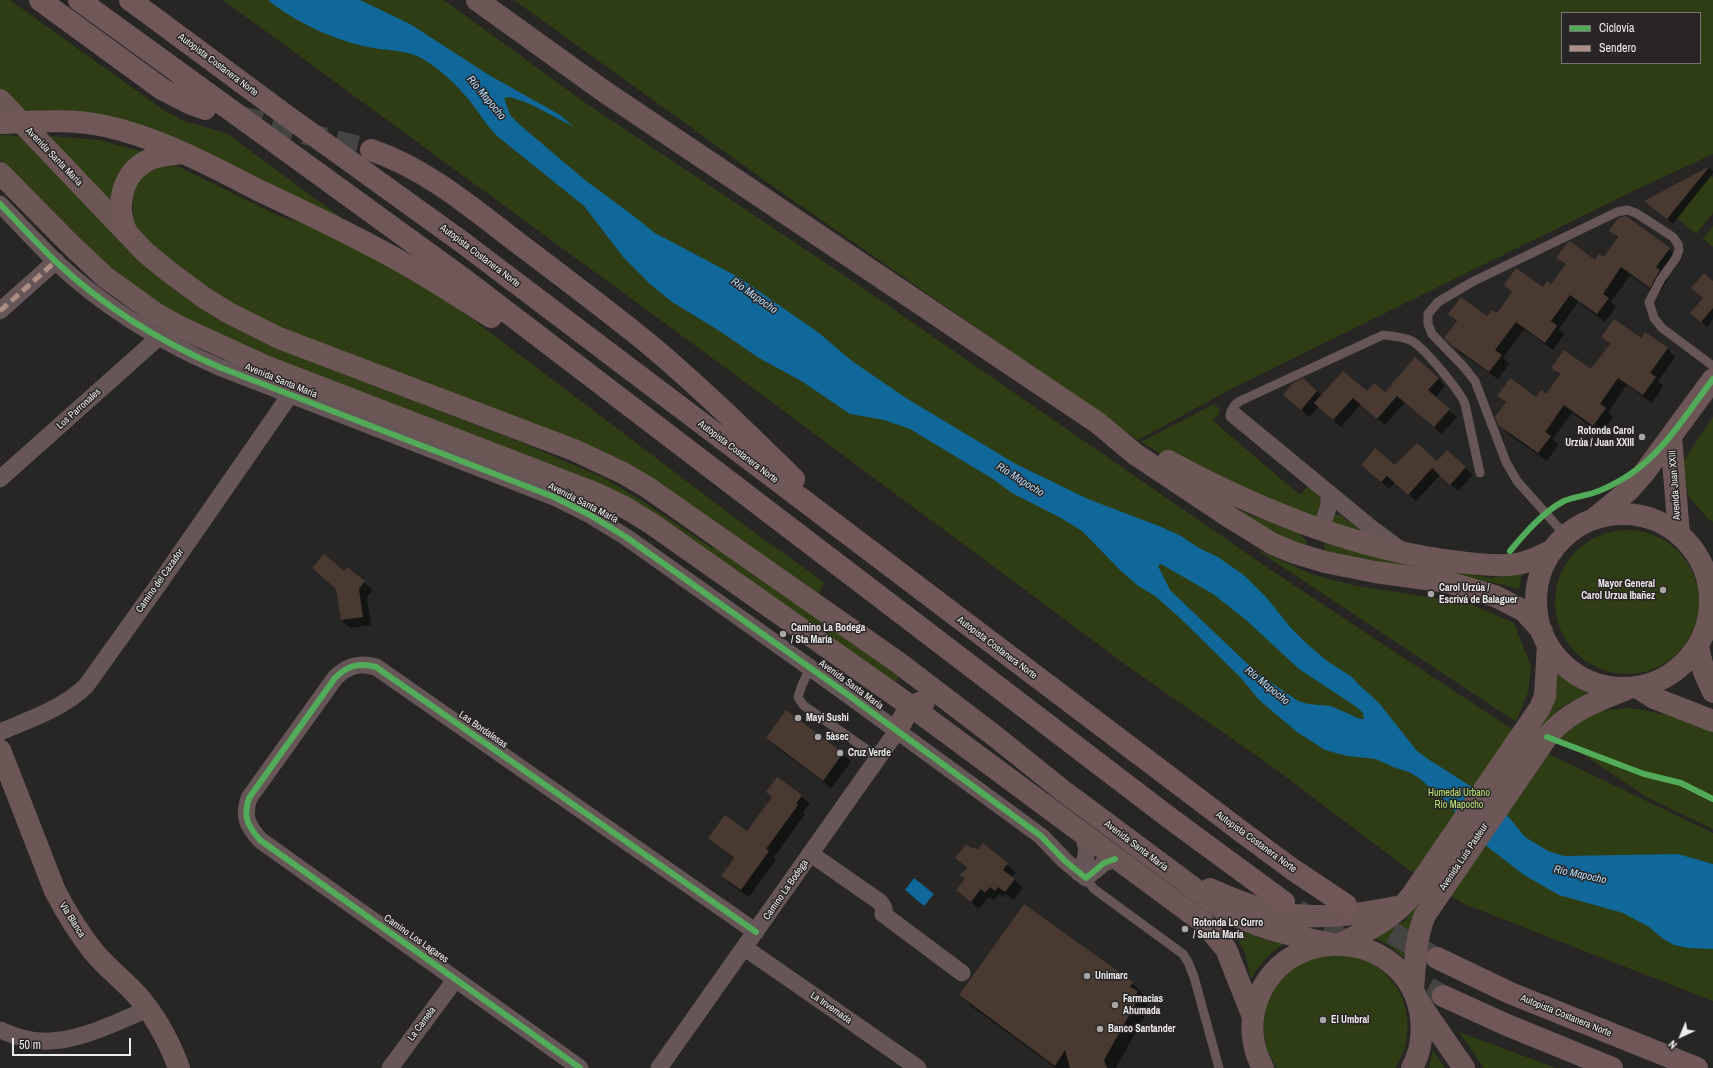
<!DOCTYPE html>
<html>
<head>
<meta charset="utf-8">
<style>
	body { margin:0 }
	#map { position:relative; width:1713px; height:1068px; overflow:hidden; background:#272625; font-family:"Archivo Narrow",sans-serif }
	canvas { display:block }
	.legend { position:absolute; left:1561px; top:12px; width:140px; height:52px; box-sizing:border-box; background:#282524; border:1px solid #777574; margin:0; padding:5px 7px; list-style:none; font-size:12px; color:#eeecec }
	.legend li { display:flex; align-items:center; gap:8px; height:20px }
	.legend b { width:20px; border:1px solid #777574 }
	.north { position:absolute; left:1661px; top:1016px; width:40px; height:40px; -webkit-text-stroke:3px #282524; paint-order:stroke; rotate:224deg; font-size:11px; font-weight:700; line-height:16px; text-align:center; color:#eeecec }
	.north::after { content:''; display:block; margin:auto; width:14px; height:18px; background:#eeecec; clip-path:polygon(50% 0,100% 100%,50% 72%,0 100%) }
	.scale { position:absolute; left:12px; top:1038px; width:119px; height:18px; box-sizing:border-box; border:2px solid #eeecec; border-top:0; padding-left:5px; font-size:12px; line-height:14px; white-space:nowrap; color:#eeecec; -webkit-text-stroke:3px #282524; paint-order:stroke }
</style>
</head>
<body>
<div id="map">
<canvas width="1713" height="1068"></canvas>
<ul class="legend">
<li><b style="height:5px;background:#51ab58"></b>Ciclovía</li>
<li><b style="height:5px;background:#ac8f84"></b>Sendero</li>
</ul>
<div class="north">N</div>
<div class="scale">50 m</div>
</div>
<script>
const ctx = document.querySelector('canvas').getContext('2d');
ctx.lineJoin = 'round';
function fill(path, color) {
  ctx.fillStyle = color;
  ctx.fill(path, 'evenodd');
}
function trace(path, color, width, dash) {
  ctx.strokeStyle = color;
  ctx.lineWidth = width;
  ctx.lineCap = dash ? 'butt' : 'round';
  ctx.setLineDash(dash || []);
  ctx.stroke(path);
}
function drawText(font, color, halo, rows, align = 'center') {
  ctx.font = font + ' "Archivo Narrow",sans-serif';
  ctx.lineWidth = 3;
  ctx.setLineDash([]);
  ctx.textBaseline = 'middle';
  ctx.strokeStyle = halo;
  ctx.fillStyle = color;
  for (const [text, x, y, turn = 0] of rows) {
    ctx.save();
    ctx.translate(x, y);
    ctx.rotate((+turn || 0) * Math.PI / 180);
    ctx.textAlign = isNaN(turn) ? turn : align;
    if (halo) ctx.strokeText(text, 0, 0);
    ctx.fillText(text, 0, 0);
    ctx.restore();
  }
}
fill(new Path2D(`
	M0 0H10L165 111 184 121 226 133 350 224 171 138 23 112 0 89Z
	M223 0H444L587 104 835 269 1268 568 1528 740 1557 670C1563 676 1584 688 1587 693L1586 696C1560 702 1545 721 1533 744L1551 755 1713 833V1001L1464 904 1435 886 1407 955 1403 957 1390 946 1371 936 1385 932 1406 920 1432 884 1409 870 1277 770 1133 670 696 346Z
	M514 0H1713V154L1631 192 1231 389 1138 440 771 185ZM1562 13H1700V63H1562Z
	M0 135 19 136 143 264 180 294 217 319 276 348 523 443 604 478 644 502 712 548 715 547 790 598 899 677 894 684 656 515 221 339 126 285 0 160Z
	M50 136 99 140 140 151 141 154 110 203 49 140Z
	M168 165 179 167 279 216 331 232 435 291 758 535 824 582 819 595 681 498 281 330 193 280 139 234 134 221 132 196 137 183 147 172 158 167Z
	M1711 176 1713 178V213L1696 234 1677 218Z
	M1713 226V247L1703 239Z
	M1214 404 1220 409 1219 414 1213 421 1300 495 1308 486C1325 501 1324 504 1315 523L1166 457 1141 442Z
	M1713 417V522L1708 519 1688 495 1683 462Z
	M1219 499 1251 515 1299 533 1306 541V549L1304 550Z
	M1333 515H1341L1374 542 1328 528Z
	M1555 602a72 72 0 1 1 144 0a72 72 0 1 1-144 0Z
	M1326 538 1357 551 1491 578 1522 573 1519 589 1504 585 1324 551Z
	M1254 548 1311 574 1356 586 1468 603 1514 623 1531 667 1528 692 1516 722Z
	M1627 708C1657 711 1684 719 1713 731V829L1648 798 1559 738 1593 712Z
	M1239 930 1271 942 1289 941C1272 950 1261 961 1251 979L1245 953 1235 934Z
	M1351 955C1358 958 1367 960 1374 965 1409 987 1418 1034 1395 1068H1277L1267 1051 1263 1026 1266 1005 1283 975 1314 956Z
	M1459 1032 1556 1068H1484Z
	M1433 1050 1445 1068H1429Z`), '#2f3d14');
fill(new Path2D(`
	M268 0H360L410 24 489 75 560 115 574 127 530 104 510 97 504 98 510 115 520 125 585 180 631 214 655 233 740 278 819 333 852 361 906 398 1014 463 1088 499 1159 526 1181 536 1199 548 1218 557 1245 576 1266 597 1291 628 1306 643 1327 661 1352 677 1357 683 1379 703 1417 751 1428 759 1475 789 1503 810 1525 837 1548 851 1564 856 1678 854 1713 864V949L1688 948 1674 945 1662 938 1649 927 1623 913 1559 895 1524 875 1484 844 1446 802 1419 778 1409 772 1393 767 1376 759 1347 756 1325 750 1297 732 1259 700 1241 678 1180 618 1155 596 1137 585 1121 571 1082 531 1061 518 1012 493 993 479 910 429 884 420 850 414 803 382 759 358 718 330 672 302 650 284 624 258 584 206 497 136C486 125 479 112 469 100 456 84 437 66 419 57 403 49 385 51 368 47 336 41 293 21 268 0ZM1161 564 1213 594 1246 620 1299 669 1355 706 1363 713 1364 719H1360L1331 706 1308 704 1298 701 1257 673 1170 590 1158 566Z
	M914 878 934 894 924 906 905 890Z`), '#0f6899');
fill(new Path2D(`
	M1709 167 1713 171V173L1673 224 1646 201Z
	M1611 231 1669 249 1677 257 1664 275 1668 279 1658 295 1630 275 1611 302 1616 307 1605 322 1578 302 1559 329 1564 334 1553 350 1524 329 1503 358 1509 364 1498 379 1459 352 1446 338 1457 322 1449 314 1487 317 1497 315 1513 293 1505 285 1543 288 1552 285 1566 265 1558 257 1595 261 1604 258 1618 239Z
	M1713 282V319L1707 327 1697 318 1704 298Z
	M1602 337 1641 339 1667 348 1675 357 1658 381 1663 386 1652 403 1627 385 1608 412 1613 417 1601 434 1572 413 1553 439 1558 445 1547 461 1507 433 1499 424 1506 403 1498 396 1536 398 1546 396 1560 376 1552 368 1591 370 1610 345Z
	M1438 378 1445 386 1435 398 1457 417 1442 434 1405 402 1385 425 1361 404 1341 427 1319 406 1309 417 1292 402 1317 391 1322 396 1367 393H1385Z
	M1447 451 1473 475 1458 491 1440 475 1416 501 1395 482 1389 489 1362 465 1396 467 1437 462Z
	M347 568 373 590 367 597 371 625 350 628 342 620 337 590Z
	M787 712 843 754 851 762 831 788 775 746 767 738Z
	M777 778 801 796 810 804 803 812 805 814 774 857 776 860 749 897 730 884 722 876 734 859 709 838 748 833 773 798 767 792Z
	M983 845 1016 872 1012 877 1023 888 1013 900 1006 894 1003 898 999 894 994 900 989 897 979 909 957 890 966 879 967 869 956 858 973 851H978Z
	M1132 983 1143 994 1141 996 1148 1003 1143 1011 1146 1014 1116 1068H1056L971 1006 960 995Z`), '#0007');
fill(new Path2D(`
	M1710 166 1667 219 1644 201Z
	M1626 216 1670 248 1656 267 1660 270 1650 288 1621 267 1603 294 1609 298 1597 314 1570 295 1551 321 1557 326 1545 343 1516 322 1495 350 1502 355 1489 372 1450 344 1444 338 1457 321 1448 314 1461 297 1487 316 1492 310 1497 313 1512 292 1504 285 1516 268 1543 287 1547 281 1551 284 1566 264 1556 258 1567 243 1570 241 1595 260 1599 254 1604 257 1618 237 1609 231 1618 218Z
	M1704 273 1713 281V308L1701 322 1690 313 1703 298 1691 288Z
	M1614 319 1641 338 1645 332 1668 348 1650 373 1656 377 1643 395 1618 378 1600 404 1606 408 1593 426 1564 405 1545 432 1551 436 1538 453 1498 425 1495 417 1506 402 1497 396 1510 378 1536 397 1541 390 1546 394 1560 374 1551 368 1564 350 1591 369 1610 344 1601 337Z
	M1415 357 1439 378 1428 390 1450 409 1434 427 1397 396 1377 419 1353 398 1333 420 1314 403 1343 371 1367 391 1374 383 1385 392Z
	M1303 378 1317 391 1301 410 1283 395 1293 383Z
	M1417 443 1437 461 1447 450 1466 467 1450 485 1432 468 1408 495 1387 476 1381 482 1361 465 1375 448 1395 465Z
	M324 554 344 571 347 567 365 581 359 589 363 617 341 620 336 589 312 568Z
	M786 710 843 753 823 781 766 738Z
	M777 777 802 795 796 804 798 805 766 849 769 851 741 890 721 876 734 858 708 838 725 815 747 831 772 797 766 792Z
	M983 843 1008 863 1003 870 1015 879 1005 892 998 887 995 891 990 887 985 893 981 889 971 902 956 890 965 879 960 875 967 868 955 858 966 844 973 849 974 847 978 850Z
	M1024 904 1133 982 1130 987 1138 991 1133 1000 1136 1003 1104 1060 1107 1068H1070L1065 1050 1055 1066 959 995Z`), '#483931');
trace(new Path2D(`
	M240 117 371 150
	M1297 910 1357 949
	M1363 916 1432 956
	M1399 973 1443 996`), '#454443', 22, [22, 11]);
trace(new Path2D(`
	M1234 415 1231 411 1235 405 1240 401 1383 335C1392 336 1402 337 1410 340 1423 346 1460 391 1465 404L1480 473
	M1566 536 1517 481 1506 462 1475 381 1463 366 1432 334 1428 324V314L1438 302 1472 282 1617 212 1627 210 1636 213 1673 237 1678 244 1679 250 1676 258 1661 279 1649 302 1654 318 1662 328 1713 366
	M810 668 802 685 798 697 803 705 879 758
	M1086 878 1094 889 1183 954 1188 962 1194 977 1219 1068`), '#665657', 9);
trace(new Path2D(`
	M0 204C18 223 36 242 55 261 103 306 159 341 219 367L554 497 590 515 626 537 840 689 1041 836 1065 861 1086 878 1104 863 1115 859
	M0 311 56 261
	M1234 415 1370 527 1401 550
	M0 479 158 338
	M1321 530 1329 505V493
	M0 732C30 719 62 709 86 686L161 581 290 395
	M811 854 880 902 884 908 883 914 962 973
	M1079 873C1087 857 1089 852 1083 834
	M745 948 918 1068
	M0 1030C13 1035 27 1041 42 1041 77 1043 117 1022 148 1009
	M390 1068 455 980
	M580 1068 260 840C247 825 243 817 249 798L335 678C347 666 359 662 376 667L756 932
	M659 1068 897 731`), '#665657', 17);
trace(new Path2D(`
	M477 0 605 92 1098 423 1135 454 1231 518 1273 544 1295 553 1325 562 1375 572 1447 582 1495 596 1524 611 1542 631
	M0 100 146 253 168 271 203 297 229 313 279 338 574 450 623 473 647 487 899 663 996 737 1062 790 1222 909C1258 929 1292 935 1331 944
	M0 173 69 243 105 277 155 313 180 327 265 366 595 493 626 508 652 524 912 707 1204 923 1226 949 1253 1017
	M1671 436 1679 534
	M1168 461C1259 510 1356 550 1459 562 1478 564 1507 568 1525 562 1535 559 1544 554 1553 550
	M1536 601a87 87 0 1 1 174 0a87 87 0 1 1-174 0Z
	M1595 518 1629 490 1644 473 1713 379
	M1698 647 1704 672 1713 692
	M1637 687 1654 698 1713 721
	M897 731C903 719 909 704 924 702
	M0 750 55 891C66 912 78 932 93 951 106 967 122 979 136 994 156 1016 169 1041 179 1068
	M1210 889C1230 898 1252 907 1274 912 1312 920 1359 915 1396 907
	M1340 944C1367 931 1393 919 1412 895L1540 708 1545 696 1548 645
	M1413 991C1415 965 1415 939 1425 915L1547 737C1568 711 1597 701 1627 689
	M1420 1004 1464 1068
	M1263 1068C1251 1047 1249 1020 1258 998 1290 917 1411 932 1421 1018 1423 1035 1420 1053 1412 1068`), '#6c5656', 22);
trace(new Path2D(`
	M40 0 162 89 191 104 205 109
	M79 0 465 280 1171 819 1284 902
	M130 0 287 116 462 242 1242 832 1292 869 1346 905
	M0 123C35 122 70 118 105 126 160 138 209 165 258 190 296 208 335 226 372 246 413 267 452 292 491 317
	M371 150C427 169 472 208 518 243 563 277 607 310 650 345 700 387 747 433 794 479
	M127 233C114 205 122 170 153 158 163 155 173 154 183 153
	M1437 958 1510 993 1697 1068
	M1443 996 1507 1025 1612 1068`), '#705859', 22);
trace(new Path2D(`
	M0 311 56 261`), '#ac8f84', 5, [10, 5]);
trace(new Path2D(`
	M0 204C18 223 36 242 55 261 103 306 159 341 219 367L554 497 590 515 626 537 840 689 1041 836 1065 861 1086 878 1104 863 1115 859
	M1510 551C1525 533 1543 512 1564 501 1573 497 1584 496 1593 493 1606 489 1618 482 1629 475 1665 451 1687 413 1713 379
	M1547 737 1644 774 1681 783 1713 799
	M580 1068 260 840C247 825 243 817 249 798L335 678C347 666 359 662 376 667L756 932`), '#51ab58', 6);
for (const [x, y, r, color] of [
	[1642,437,4,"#a8a7a6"],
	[1663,590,4,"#a8a7a6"],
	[1431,594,4,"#a8a7a6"],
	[783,634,4,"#a8a7a6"],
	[798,718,4,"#a8a7a6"],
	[818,737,4,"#a8a7a6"],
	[840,753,4,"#a8a7a6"],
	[1185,929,4,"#a8a7a6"],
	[1087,976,4,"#a8a7a6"],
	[1115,1005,4,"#a8a7a6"],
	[1323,1020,4,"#a8a7a6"],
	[1100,1029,4,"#a8a7a6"]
]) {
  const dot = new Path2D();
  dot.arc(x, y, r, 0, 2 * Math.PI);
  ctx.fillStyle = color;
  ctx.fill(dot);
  trace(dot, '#282524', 1.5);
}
drawText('10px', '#eeecec', '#282524', [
	["Autopista Costanera Norte",218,65,37],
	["Avenida Santa María",54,157,46],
	["Autopista Costanera Norte",480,256,37],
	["Avenida Santa María",281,381,22],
	["Los Parronales",79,409,-42],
	["Autopista Costanera Norte",738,452,37],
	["Avenida Juan XXIII",1675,485,-94],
	["Avenida Santa María",583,503,27],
	["Camino del Cazador",160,581,-55],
	["Autopista Costanera Norte",997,648,37],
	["Avenida Santa María",851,685,36],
	["Las Bordalesas",483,730,35],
	["Autopista Costanera Norte",1256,842,36],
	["Avenida Santa María",1136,846,37],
	["Avenida Luis Pasteur",1464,857,-56],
	["Camino La Bodega",786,890,-55],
	["Vía Blanca",72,920,58],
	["Camino Los Lagares",416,939,35],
	["La Invernada",831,1008,35],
	["Autopista Costanera Norte",1566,1016,22],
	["La Camela",422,1024,-53]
]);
drawText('bold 10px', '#eeecec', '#282524', [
	["Rotonda Carol",1634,431,"right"],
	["Urzúa / Juan XXIII",1634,443,"right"],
	["Mayor General",1655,584,"right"],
	["Carol Urzua Ibañez",1655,596,"right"],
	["Carol Urzúa /",1439,588],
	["Escrivá de Balaguer",1439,600],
	["Camino La Bodega",791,628],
	["/ Sta María",791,640],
	["Mayi Sushi",806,718],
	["5àsec",826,737],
	["Cruz Verde",848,753],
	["Rotonda Lo Curro",1193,923],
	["/ Santa María",1193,935],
	["Unimarc",1095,976],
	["Farmacias",1123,999],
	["Ahumada",1123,1011],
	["El Umbral",1331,1020],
	["Banco Santander",1108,1029]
], 'left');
drawText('10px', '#bae676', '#282524', [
	["Humedal Urbano",1459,793],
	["Río Mapocho",1459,805]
]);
drawText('italic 11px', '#b4dcfa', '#282524', [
	["Río Mapocho",486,98,50],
	["Río Mapocho",754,296,35],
	["Río Mapocho",1020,480,32],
	["Río Mapocho",1267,686,39],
	["Río Mapocho",1580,875,12]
]);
</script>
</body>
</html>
